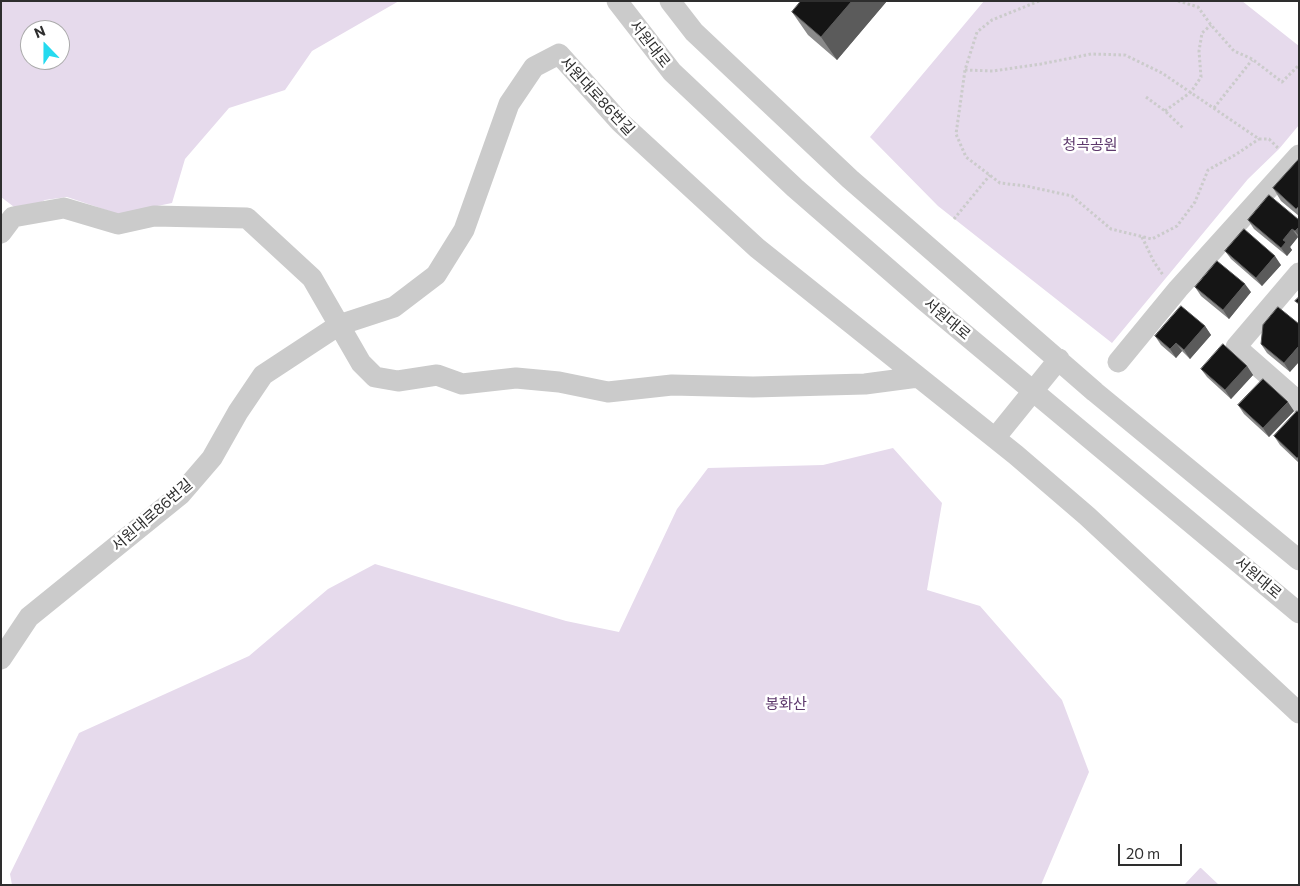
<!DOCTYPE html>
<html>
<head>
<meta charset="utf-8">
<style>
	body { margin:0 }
	#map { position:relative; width:1300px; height:886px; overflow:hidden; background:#fff; font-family:Commissioner,sans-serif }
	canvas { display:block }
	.frame { position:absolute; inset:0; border:2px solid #2e2e2e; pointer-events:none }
	.north { position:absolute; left:20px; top:20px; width:50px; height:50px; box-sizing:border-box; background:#fff; border:1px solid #ababab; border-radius:50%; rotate:338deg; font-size:14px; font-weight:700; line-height:20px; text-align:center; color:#2e2e2e }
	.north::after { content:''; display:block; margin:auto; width:18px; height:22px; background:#25daef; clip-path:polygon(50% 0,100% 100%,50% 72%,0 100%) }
	.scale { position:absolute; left:1118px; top:844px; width:64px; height:22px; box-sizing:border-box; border:2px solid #2e2e2e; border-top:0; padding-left:6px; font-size:15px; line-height:18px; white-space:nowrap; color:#2e2e2e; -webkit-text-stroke:4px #fff; paint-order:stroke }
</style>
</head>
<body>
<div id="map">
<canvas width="1300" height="886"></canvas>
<div class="frame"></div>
<div class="north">N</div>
<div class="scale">20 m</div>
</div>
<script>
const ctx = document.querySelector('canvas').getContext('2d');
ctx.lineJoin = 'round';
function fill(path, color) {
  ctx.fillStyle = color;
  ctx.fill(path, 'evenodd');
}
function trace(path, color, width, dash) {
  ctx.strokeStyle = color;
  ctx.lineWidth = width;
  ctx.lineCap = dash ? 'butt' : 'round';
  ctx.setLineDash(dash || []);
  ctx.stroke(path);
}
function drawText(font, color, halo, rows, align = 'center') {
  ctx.font = font + ' Commissioner,"Noto Sans KR",sans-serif';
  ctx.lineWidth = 5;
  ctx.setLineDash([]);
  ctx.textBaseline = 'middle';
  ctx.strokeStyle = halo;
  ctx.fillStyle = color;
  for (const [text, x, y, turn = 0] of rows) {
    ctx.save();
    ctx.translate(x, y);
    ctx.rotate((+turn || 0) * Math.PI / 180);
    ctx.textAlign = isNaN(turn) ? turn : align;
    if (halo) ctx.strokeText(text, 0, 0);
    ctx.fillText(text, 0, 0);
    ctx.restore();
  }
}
fill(new Path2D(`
	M1 1H399L312 51 285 90 229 108 185 159 172 203 118 214 67 197 45 200 22 213 1 197ZM30 30H60V60H30Z
	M984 1H1242L1299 46V125L1279 149 1248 179 1112 343 938 206 870 137Z
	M893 448 942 503 927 590 980 606 1062 700 1089 772 1041 885H12L10 874 79 733 249 656 328 589 375 564 566 621 619 632 677 509 708 468 823 465Z
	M1200 868H1201L1219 885H1184Z`), '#e6daec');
trace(new Path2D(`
	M1039 1 992 20 977 32 965 70 956 134 966 157 1000 183 1026 186 1072 196 1111 229 1152 239 1177 226 1195 202 1208 170 1235 155 1259 139
	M1178 1 1198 7 1211 25 1234 51 1252 59 1282 82 1299 65
	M965 70 993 71 1041 64 1091 54 1125 55 1162 73 1259 139H1269L1278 148
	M1146 97 1165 111 1184 129
	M1214 108 1252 60
	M1165 111 1191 92 1201 77 1199 51 1202 33 1211 25
	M954 219 990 175
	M1142 237 1154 262 1163 275`), '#cbcbcb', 3, [2.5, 2.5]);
trace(new Path2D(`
	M617 1 672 72 795 188 925 301 1299 613
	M670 1 694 32 850 179 1095 392 1299 560
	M1 233 13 217 64 208 118 224 154 216 247 218 312 278 361 363 375 377 398 381 437 375 462 384 516 378 559 382 608 392 672 385 753 387 865 384 918 377
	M1299 273 1236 347 1299 402
	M1118 362 1178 289 1299 155
	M995 438 1059 359
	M1 659 29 617 181 494 212 458 238 412 263 375 339 325 394 307 436 275 464 230 509 104 534 67 559 54 620 122 757 248 1016 455 1087 516 1299 713`), '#cbcbcb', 21);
fill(new Path2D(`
	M801 1H887L837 60 808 35 792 12Z
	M1299 159V216L1281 201 1273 188Z
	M1248 220H1299V238L1298 237 1290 247 1292 250 1287 256 1254 229Z
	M1225 251 1281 265 1262 286 1231 259Z
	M1195 287 1251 292 1229 319 1201 296Z
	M1299 324 1290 372 1267 353 1261 344Z
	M1205 326 1211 335 1190 359 1182 351 1176 358 1161 345 1155 336Z
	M1247 366 1253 375 1231 399 1207 377 1201 369Z
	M1238 405 1294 411 1269 437 1244 414Z
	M1299 412V463L1280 445 1274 436Z`), '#8a8a8a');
fill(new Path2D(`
	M852 1H887L837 60 821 37Z
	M1299 227V236L1295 231Z
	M1292 229 1298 237 1290 247 1292 250 1287 256 1281 248 1283 240Z
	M1275 256 1281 265 1262 286 1256 278Z
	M1245 284 1251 292 1229 319 1223 310Z
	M1205 326 1211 335 1190 359 1184 350Z
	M1176 343 1182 351 1176 358 1170 349Z
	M1299 346V362L1290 372 1284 363Z
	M1247 366 1253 375 1231 399 1225 390Z
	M1288 402 1294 411 1269 437 1263 428Z`), '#5b5b5b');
const building = new Path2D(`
	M801 1H852L821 37 792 12Z
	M1299 159V206L1296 209 1273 188Z
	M1269 195 1299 220V227L1295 231 1292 229 1283 240 1286 242 1281 248 1248 220Z
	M1244 229 1275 256 1256 278 1225 251Z
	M1217 261 1245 284 1223 310 1195 287Z
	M1299 297V304L1295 301Z
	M1181 306 1205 326 1184 350 1176 343 1170 349 1155 336Z
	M1278 307 1299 324V346L1284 363 1261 344 1263 325Z
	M1223 344 1247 366 1225 390 1201 369Z
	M1263 379 1288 402 1263 428 1238 405Z
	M1297 411 1299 412V457L1297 458 1274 436Z`);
fill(building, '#151515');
trace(building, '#5b5b5b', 1);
drawText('15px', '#2e2e2e', '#fff', [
	["서원대로",650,44,52],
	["서원대로86번길",597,96,47],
	["서원대로",947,319,40],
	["서원대로86번길",152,515,-41],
	["서원대로",1258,578,40]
]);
drawText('15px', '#5d396c', '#fff', [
	["청곡공원",1090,145],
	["봉화산",786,704]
]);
</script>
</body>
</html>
